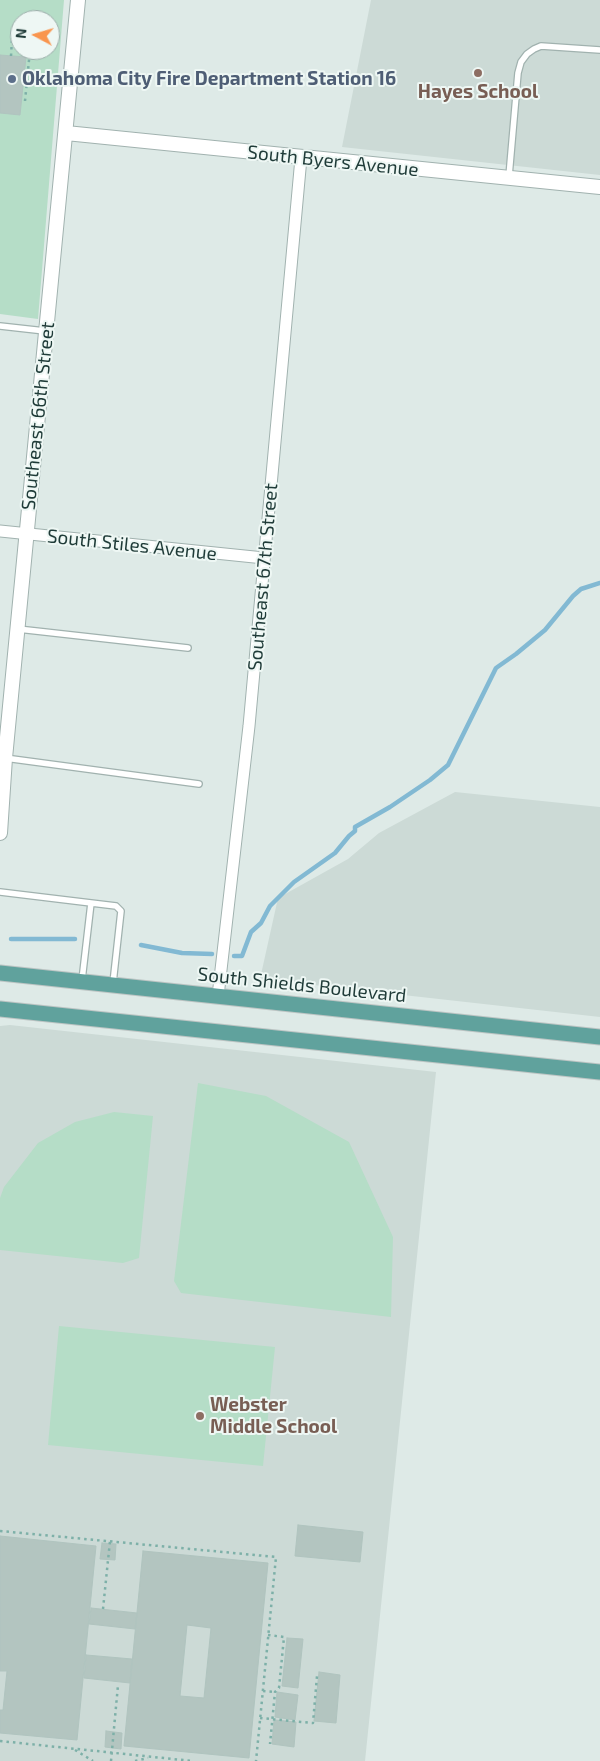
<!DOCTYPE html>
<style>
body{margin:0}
#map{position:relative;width:600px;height:1761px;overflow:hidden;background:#deeae7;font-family:"Exo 2",sans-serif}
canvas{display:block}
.north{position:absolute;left:10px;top:10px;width:50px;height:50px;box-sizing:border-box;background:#eef7f4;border:1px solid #9baca9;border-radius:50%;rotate:276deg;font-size:14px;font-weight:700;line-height:20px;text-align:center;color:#1f3b38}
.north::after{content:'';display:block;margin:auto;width:18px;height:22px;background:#f9954e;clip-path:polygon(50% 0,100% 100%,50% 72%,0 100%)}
</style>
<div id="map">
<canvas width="600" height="1761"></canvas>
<div class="north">N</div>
</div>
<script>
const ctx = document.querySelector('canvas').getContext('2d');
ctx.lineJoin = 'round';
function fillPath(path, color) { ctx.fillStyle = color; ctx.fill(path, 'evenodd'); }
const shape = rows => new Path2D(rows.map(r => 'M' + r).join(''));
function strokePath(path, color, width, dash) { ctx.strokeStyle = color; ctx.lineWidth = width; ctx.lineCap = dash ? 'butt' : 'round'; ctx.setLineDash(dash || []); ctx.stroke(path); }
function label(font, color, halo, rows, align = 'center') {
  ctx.font = font + ' "Exo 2",sans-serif'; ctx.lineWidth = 4; ctx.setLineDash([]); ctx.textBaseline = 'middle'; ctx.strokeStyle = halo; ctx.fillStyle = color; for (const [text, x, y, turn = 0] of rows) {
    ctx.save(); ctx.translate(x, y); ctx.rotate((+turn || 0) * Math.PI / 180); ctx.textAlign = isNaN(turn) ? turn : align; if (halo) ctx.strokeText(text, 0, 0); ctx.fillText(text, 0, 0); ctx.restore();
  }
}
fillPath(shape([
 [371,0,600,0,600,175,342,147],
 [455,792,600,807,600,1017,260,979,278,898,348,859,379,833],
 [10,1025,436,1072,365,1761,0,1761,0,1026]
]), '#ccdad6');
fillPath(shape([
 [0,0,64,0,38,319,0,314],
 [20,20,50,20,50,50,20,50],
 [198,1083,266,1096,349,1142,393,1237,391,1317,181,1293,174,1281],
 [114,1112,153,1116,139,1258,123,1263,0,1250,0,1198,4,1187,38,1143,75,1122],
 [59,1326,275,1347,263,1466,48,1445]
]), '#b5ddc7');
strokePath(shape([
 [11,939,75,939],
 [141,945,182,953,212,954],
 [234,956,242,956,251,932,261,923,270,906,294,882,335,853,349,836,355,831,355,827,390,807,430,780,448,765,496,668,516,654,545,630,573,596,581,589,600,583]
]), '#82b9d3', 4.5);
const building = shape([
 [0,55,26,57,20,115,0,113,0,55],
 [298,1525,363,1532,360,1562,295,1556,298,1525],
 [0,1536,96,1546,77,1740,0,1733,0,1710,3,1710,7,1671,0,1671,0,1536],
 [102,1543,116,1544,115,1560,100,1559,102,1543],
 [143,1551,268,1563,249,1758,124,1746,143,1551],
 [187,1625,211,1628,204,1698,180,1696,187,1625],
 [91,1608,137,1613,135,1629,89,1624,91,1608],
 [287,1638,303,1639,298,1688,282,1686,287,1638],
 [86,1655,132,1659,130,1683,84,1678,86,1655],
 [319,1672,340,1675,336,1723,314,1721,319,1672],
 [277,1692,298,1695,295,1720,275,1717,277,1692],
 [274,1720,296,1722,294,1747,272,1744,274,1720],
 [106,1731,122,1733,121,1749,105,1747,106,1731]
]);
fillPath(building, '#b3c5c0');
strokePath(building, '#b0c4bf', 1);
const service = shape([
 [509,176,518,73,521,62,527,54,534,49,541,46,600,50],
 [0,326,45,331],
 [18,629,188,648],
 [5,758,199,784],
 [0,892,116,906,121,911,113,983],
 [82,980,91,903]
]);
const minor = shape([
 [0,531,264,558],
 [218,996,249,726,301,158]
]);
const tertiary = shape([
 [66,133,600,187],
 [0,833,5,758,78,0]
]);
const primary = shape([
 [0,973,600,1037],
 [0,1009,600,1072]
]);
strokePath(service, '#a1b2af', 8);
strokePath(minor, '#a1b2af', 13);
strokePath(tertiary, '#a1b2af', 16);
strokePath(primary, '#bcc4c3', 17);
strokePath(shape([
 [11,56,12,39],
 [25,101,30,50],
 [0,1531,276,1557,256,1761],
 [103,1609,110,1541],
 [268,1635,284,1637,279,1688,275,1692,270,1744],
 [263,1691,275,1692],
 [260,1718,313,1723,317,1676],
 [0,1741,192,1761],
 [75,1750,93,1761],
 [111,1761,118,1685],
 [135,1761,148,1758]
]), '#7db0a8', 2.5, [2.5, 4]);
strokePath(service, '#fff', 5.5);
strokePath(minor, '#fff', 11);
strokePath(tertiary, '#fff', 14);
strokePath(primary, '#60a29d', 15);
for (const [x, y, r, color] of [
 [478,73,5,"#8d6e63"],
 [12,79,5,"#5c6f8a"],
 [200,1416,5,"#8d6e63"]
]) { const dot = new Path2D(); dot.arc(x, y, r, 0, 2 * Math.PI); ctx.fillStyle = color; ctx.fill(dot); strokePath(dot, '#eef7f4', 2); }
label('bold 19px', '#4e5e75', '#eef7f4', [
 ["Oklahoma City Fire Department Station 16",22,79]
], 'left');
label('bold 19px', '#785e54', '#eef7f4', [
 ["Hayes School",478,92],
 ["Webster",210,1405,"left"],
 ["Middle School",210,1427,"left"]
]);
label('19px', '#1f3b38', '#eef7f4', [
 ["South Byers Avenue",333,161,6],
 ["Southeast 66th Street",38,416,-84],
 ["South Stiles Avenue",132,545,6],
 ["Southeast 67th Street",263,577,-85],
 ["South Shields Boulevard",302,985,6]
]);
</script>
